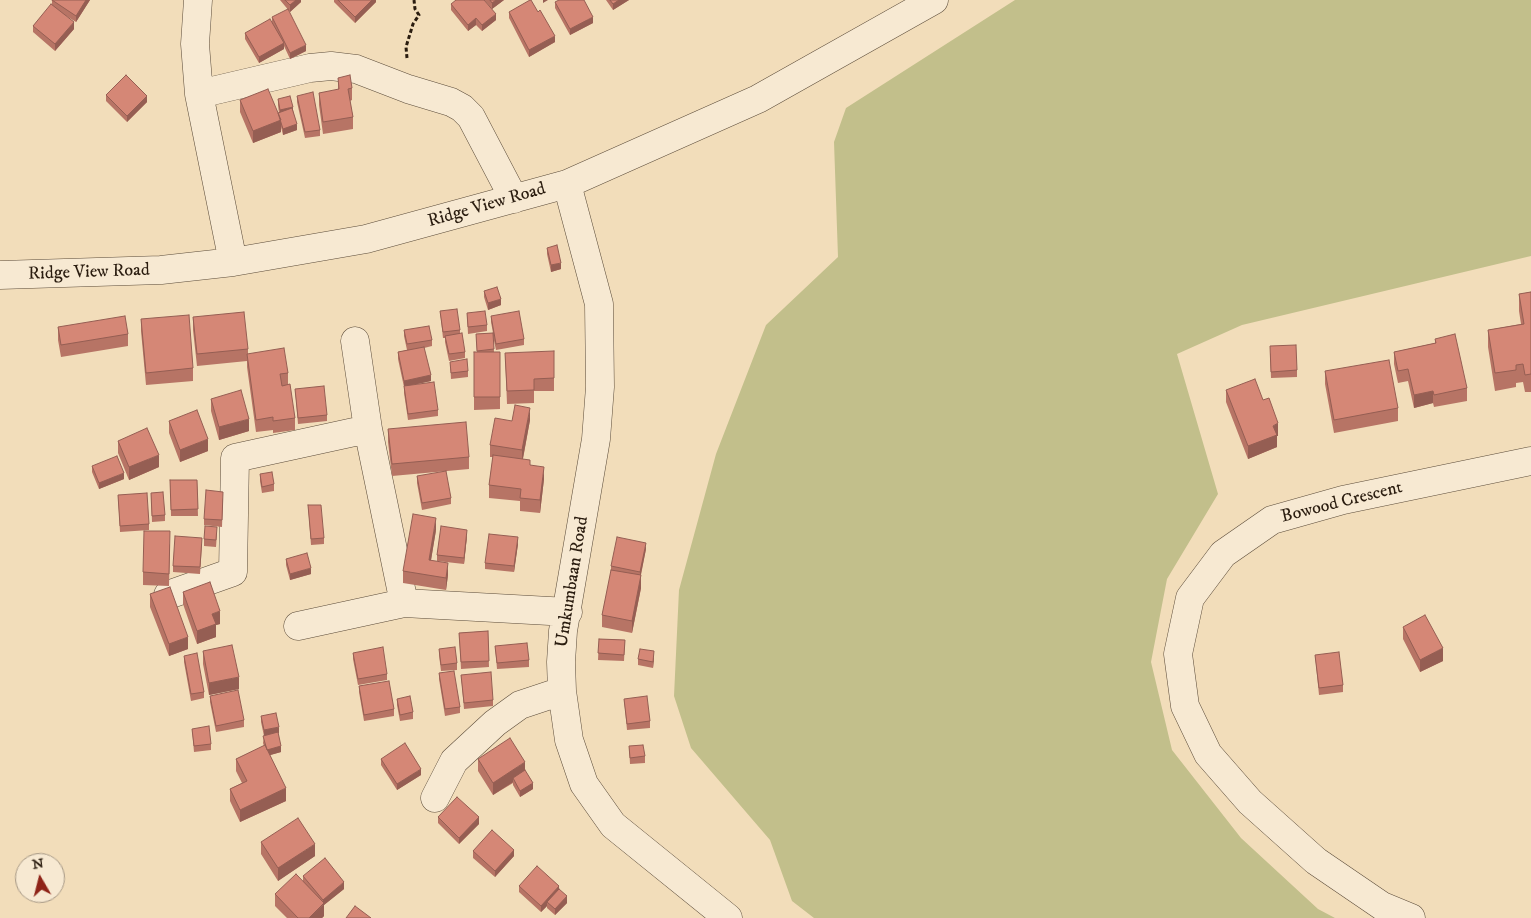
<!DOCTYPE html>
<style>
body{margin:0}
#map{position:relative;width:1531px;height:918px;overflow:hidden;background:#f2ddba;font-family:"IM FELL DW Pica",serif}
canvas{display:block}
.north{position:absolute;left:15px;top:853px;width:50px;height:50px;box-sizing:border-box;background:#f7e9d2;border:1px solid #a59784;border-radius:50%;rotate:352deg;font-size:14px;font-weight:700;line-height:20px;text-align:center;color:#2a1c0f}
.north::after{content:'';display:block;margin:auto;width:18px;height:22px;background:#8f2418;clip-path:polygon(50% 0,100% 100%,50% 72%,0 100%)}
</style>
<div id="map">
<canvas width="1531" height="918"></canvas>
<div class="north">N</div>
</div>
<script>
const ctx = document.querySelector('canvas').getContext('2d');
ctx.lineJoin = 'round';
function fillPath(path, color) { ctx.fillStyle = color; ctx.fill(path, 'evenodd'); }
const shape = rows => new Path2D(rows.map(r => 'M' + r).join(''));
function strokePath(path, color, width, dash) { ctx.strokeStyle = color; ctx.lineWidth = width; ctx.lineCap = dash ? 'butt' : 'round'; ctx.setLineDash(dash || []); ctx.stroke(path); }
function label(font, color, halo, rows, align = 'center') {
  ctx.font = font + ' "IM FELL DW Pica",serif'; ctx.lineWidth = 4; ctx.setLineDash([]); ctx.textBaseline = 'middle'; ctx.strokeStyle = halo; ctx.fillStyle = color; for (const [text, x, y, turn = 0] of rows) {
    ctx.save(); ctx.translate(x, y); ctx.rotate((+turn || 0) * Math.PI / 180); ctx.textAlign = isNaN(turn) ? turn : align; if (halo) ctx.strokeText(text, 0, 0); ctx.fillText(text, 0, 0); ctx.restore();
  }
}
fillPath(shape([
 [1015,0,1531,0,1531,256,1242,325,1177,354,1218,494,1167,579,1151,662,1172,750,1241,838,1318,909,1335,918,814,918,792,901,770,840,691,748,674,696,679,590,716,454,766,325,838,257,834,142,846,108]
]), '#c2bf8b');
const minor = shape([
 [198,0,195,44,199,94,233,262],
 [199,94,310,68,331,66,356,69,408,89,451,102,462,108,471,117,514,199],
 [567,184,599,304,600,387,596,439,563,631,561,662,562,691,569,740,584,784,613,825,728,918],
 [0,275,161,270,233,262,366,239,567,184,758,99,934,0],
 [355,341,368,429],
 [168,595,233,572,235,458,368,429,404,603,568,612],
 [298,626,404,603],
 [435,798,454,761,495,723,520,705,562,691],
 [1411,918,1382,906,1316,861,1250,802,1208,754,1185,706,1178,654,1190,598,1223,554,1272,520,1343,500,1531,461]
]);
strokePath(minor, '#5c4c3a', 29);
strokePath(shape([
 [407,58,406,47,413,24,419,15,415,9,414,0]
]), '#2a1c0f', 3, [4, 2.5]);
strokePath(minor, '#f7e9d2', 28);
fillPath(shape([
 [52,0,90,0,76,22,63,14,74,29,55,51,33,32,33,26,52,5],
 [280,0,301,0,301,2,290,12],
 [334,0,376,0,376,2,355,23,334,2],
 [484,0,504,0,492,9],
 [606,0,629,0,613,10],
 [555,2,593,23,570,35,555,8],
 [451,4,496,20,482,31,476,25,468,31,451,10],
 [509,12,555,42,529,57,509,18],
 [272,17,306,51,290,59,284,46,284,49,259,63,245,39,245,33,272,23],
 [338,78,352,88,352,100,350,101,353,117,353,129,323,134,319,105,319,93,338,90],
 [106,95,147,102,127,122,106,101],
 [297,96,320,130,320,136,305,138,297,102],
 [278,99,293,110,297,130,283,135,281,127,281,132,253,143,240,112,240,100,278,113,279,113,278,105],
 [547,248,561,269,551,272,547,254],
 [484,291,501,305,488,310,484,297],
 [1531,292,1531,392,1525,392,1523,382,1516,383,1516,387,1495,391,1488,347,1488,330,1521,324,1519,311,1519,294],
 [440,311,460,330,460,333,465,352,465,358,449,361,445,342,445,338,443,338],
 [467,313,487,325,487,331,468,334],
 [491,316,524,339,524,345,496,350,493,336,494,352,500,352,500,409,474,410,474,352,477,352,476,334,493,333,491,322],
 [193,317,248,349,248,354,288,373,288,385,295,418,295,430,273,433,273,430,256,432,247,367,247,361,197,366,193,330],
 [141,319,193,368,193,381,146,385,141,331],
 [58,327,128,334,128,346,61,357,58,340],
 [404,330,432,340,432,346,424,348,431,381,411,385,438,410,438,416,408,420,404,393,404,387,398,359,398,352,407,350,404,336],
 [1435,339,1467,388,1467,401,1434,407,1433,403,1414,408,1408,381,1398,383,1394,364,1394,352,1435,343],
 [505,353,554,378,554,391,534,391,534,403,507,404],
 [1270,353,1297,370,1297,377,1271,378],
 [450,362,468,371,468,377,451,379],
 [1325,371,1398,408,1398,421,1334,433,1325,384],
 [295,389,327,415,327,421,298,424],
 [1226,390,1263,400,1278,436,1277,436,1277,447,1248,459,1226,402],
 [211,399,249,431,219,440,211,411],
 [530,420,523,459,544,479,540,513,520,511,520,501,489,498,489,485,493,457,490,457,490,445,512,421],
 [169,421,208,451,180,462,169,433],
 [388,429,469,457,469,469,392,476,388,442],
 [118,441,159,467,129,480,118,453],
 [92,466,124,479,99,489,92,472],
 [260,474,274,484,274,491,262,493,260,481],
 [417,476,451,498,451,504,422,510,417,483],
 [170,480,197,480,198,516,171,516],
 [151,493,165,515,165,521,152,522],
 [118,495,149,524,149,530,120,532],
 [223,498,222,527,204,525,204,519],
 [308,505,324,538,324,544,311,545],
 [436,530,431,560,448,575,446,590,403,583,403,571],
 [217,533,216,547,204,546,204,539],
 [467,536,464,564,437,561,437,555],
 [170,544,169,586,143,585,143,572],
 [202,544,200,574,173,572,173,566],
 [518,544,514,572,485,569,485,563],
 [646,549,641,575,641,588,632,633,602,627,602,615,611,572,611,566],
 [286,559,311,574,290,580,286,565],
 [183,592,220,624,216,625,216,637,197,644,183,604],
 [150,594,188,649,169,656,150,607],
 [1403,627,1443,661,1420,672,1403,639],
 [488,631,489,667,461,669,459,633],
 [599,639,625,640,624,661,598,660],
 [495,646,529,660,529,667,497,669],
 [439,649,457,663,457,670,441,671,439,655],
 [203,651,239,689,209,695,203,664],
 [353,653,387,674,387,680,358,685,353,659],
 [1315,655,1343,685,1343,692,1319,695],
 [184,656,204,692,204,698,191,701,184,662],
 [654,658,653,668,638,665,638,659],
 [439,673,460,707,460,713,445,716,439,679],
 [461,675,493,700,493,706,464,709],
 [359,686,394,709,394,716,364,721,359,692],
 [210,696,244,720,244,727,216,732,210,702],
 [397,699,413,712,413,719,400,721,397,705],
 [624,699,650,721,650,728,627,730],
 [261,716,279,733,278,733,281,752,270,755,286,801,240,822,230,801,230,789,242,783,236,771,236,759,264,746,263,743,264,736,261,722],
 [192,729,211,744,211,750,194,752],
 [629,746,645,756,645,763,630,764],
 [381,759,421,775,397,790,381,765],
 [478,759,525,770,533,789,520,797,513,785,513,783,493,795,478,771],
 [438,817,479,824,459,844,438,823],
 [261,842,315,856,278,881,261,854],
 [473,851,514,856,495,877,473,858],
 [303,876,344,889,324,905,324,916,322,918,287,918,275,906,275,894,303,881],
 [519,886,559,890,567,903,555,915,547,908,547,906,541,912,519,892]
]), '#b77465');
fillPath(shape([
 [86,0,90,0,76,22,76,16],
 [296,0,301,0,301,2,290,12,290,5],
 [372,0,376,0,376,2,355,23,355,17],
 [496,0,504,0,492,9,492,3],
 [543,0,548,0,543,3],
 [619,0,629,0,613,10,613,4],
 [496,14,496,20,482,31,482,25],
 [593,17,593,23,570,35,570,29],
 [476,18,476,25,468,31,468,25],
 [74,22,74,29,55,51,55,44],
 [555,36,555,42,529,57,529,50],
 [284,43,284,49,259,63,259,57],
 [306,45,306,51,290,59,290,53],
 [147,96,147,102,127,122,127,116],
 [293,107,293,113,280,116,280,110],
 [281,120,281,132,253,143,253,131],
 [297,124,297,130,283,135,283,129],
 [561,263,561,269,551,272,551,265],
 [501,299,501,305,488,310,488,303],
 [431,375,431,381,404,387,404,381],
 [1433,391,1433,403,1414,408,1414,395],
 [530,408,530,420,522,463,522,450],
 [249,419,249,431,219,440,219,427],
 [1278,423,1278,436,1277,436,1277,447,1248,459,1248,446,1273,426],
 [208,439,208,451,180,462,180,450],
 [159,455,159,467,129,480,129,467],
 [544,467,544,479,540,513,540,500],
 [124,473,124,479,99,489,99,483],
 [436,518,436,530,429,572,429,560],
 [467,530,467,536,464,564,464,558],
 [518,537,518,544,514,572,514,566],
 [646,543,646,549,640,578,640,572],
 [448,563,448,575,446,590,446,578],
 [311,568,311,574,290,580,290,574],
 [641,575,641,588,632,633,632,621],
 [220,611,220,624,216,625,216,637,197,644,197,631,212,614],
 [188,637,188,649,169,656,169,644],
 [1443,648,1443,661,1420,672,1420,660],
 [654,651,654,658,653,668,653,662],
 [239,677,239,689,209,695,209,683],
 [279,727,279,733,264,736,264,730],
 [281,746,281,752,267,756,267,750],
 [525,762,525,775,513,778,513,782,493,795,493,783],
 [421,769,421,775,397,790,397,784],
 [533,783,533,789,520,797,520,791],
 [286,788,286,801,240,822,240,810],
 [479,817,479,824,459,844,459,838],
 [315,844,315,856,278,881,278,868],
 [514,850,514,856,495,877,495,871],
 [344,882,344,889,324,905,324,916,322,918,309,918,323,905,323,900],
 [559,886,559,893,547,902,547,906,541,912,541,906],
 [567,896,567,903,555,915,555,909]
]), '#955e53');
const building = shape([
 [52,0,86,0,76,16,52,0],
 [285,0,296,0,290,5,285,0],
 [338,0,372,0,355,17,338,0],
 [456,0,484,0,496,14,482,25,476,18,468,25,451,4,456,0],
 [490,0,496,0,492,3,490,0],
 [530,0,531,0,538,12,540,10,555,36,529,50,509,12,530,0],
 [559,0,584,0,593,17,570,29,555,2,559,0],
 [610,0,619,0,613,4,610,0],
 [51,4,74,22,55,44,33,26,51,4],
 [288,9,306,45,290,53,272,17,288,9],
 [270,19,284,43,259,57,245,33,270,19],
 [126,75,147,96,127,116,106,95,126,75],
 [350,75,352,88,348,89,353,117,323,122,319,93,339,89,338,78,350,75],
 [268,89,281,120,253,131,240,100,268,89],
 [313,92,320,130,305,132,297,96,313,92],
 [290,96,293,107,280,110,278,99,290,96],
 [292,108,297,124,283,129,278,113,292,108],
 [557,245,561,263,551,265,547,248,557,245],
 [497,287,501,299,488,303,484,291,497,287],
 [1531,292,1531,374,1525,375,1523,364,1516,365,1516,370,1495,373,1488,330,1524,324,1519,294,1531,292],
 [457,309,460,330,443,332,440,311,457,309],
 [485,311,487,325,468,327,467,313,485,311],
 [519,311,524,339,496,344,491,316,519,311],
 [244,312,248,349,197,354,193,317,244,312],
 [189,315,193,368,146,373,141,319,189,315],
 [125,316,128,334,61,345,58,327,125,316],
 [429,326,432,340,407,344,404,330,429,326],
 [462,333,465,352,449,354,445,336,462,333],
 [493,333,494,349,477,351,476,334,493,333],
 [1455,334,1467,388,1434,395,1433,391,1414,395,1408,369,1398,371,1394,352,1436,343,1435,339,1455,334],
 [1296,345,1297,370,1271,372,1270,346,1296,345],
 [424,347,431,375,404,381,398,352,424,347],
 [284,348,288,373,280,374,282,386,290,384,295,418,273,421,273,417,256,420,247,354,284,348],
 [554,351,554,378,534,379,534,390,507,391,505,353,554,351],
 [474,352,500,352,500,397,474,397,474,352],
 [467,359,468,371,451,373,450,362,467,359],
 [1389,360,1398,408,1334,420,1325,371,1389,360],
 [1255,379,1263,400,1269,398,1278,423,1273,426,1277,435,1248,446,1226,390,1255,379],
 [434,382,438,410,408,414,404,386,434,382],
 [324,386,327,415,298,418,295,389,324,386],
 [241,390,249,419,219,427,211,399,241,390],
 [515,405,530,408,522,450,490,445,495,418,512,421,515,405],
 [197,410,208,439,180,450,169,421,197,410],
 [466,422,469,457,392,464,388,429,466,422],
 [147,428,159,455,129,467,118,441,147,428],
 [493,455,530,460,530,465,544,467,540,500,520,498,521,489,489,485,493,455],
 [117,456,124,473,99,483,92,466,117,456],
 [446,471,451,498,422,503,417,476,446,471],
 [272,472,274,484,262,487,260,474,272,472],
 [170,480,197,480,198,509,171,510,170,480],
 [206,490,223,492,222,520,204,519,206,490],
 [163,492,165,515,152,516,151,493,163,492],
 [147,493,149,524,120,526,118,495,147,493],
 [308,505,321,505,324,538,311,539,308,505],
 [413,514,436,518,429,560,448,563,446,578,403,571,413,514],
 [205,526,217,527,216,540,204,539,205,526],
 [441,526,467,530,464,558,437,555,441,526],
 [144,531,170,531,169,574,143,572,144,531],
 [489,534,518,537,514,566,485,563,489,534],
 [175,536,202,538,200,567,173,566,175,536],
 [617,537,646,543,640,572,611,566,617,537],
 [307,553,311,568,290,574,286,559,307,553],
 [611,570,641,575,632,621,602,615,611,570],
 [210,582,220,611,212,614,216,624,197,631,183,592,210,582],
 [170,587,188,637,169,644,150,594,170,587],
 [1425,615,1443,648,1420,660,1403,627,1425,615],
 [488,631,489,661,461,662,459,633,488,631],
 [599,639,625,640,624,655,598,653,599,639],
 [527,643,529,660,497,663,495,646,527,643],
 [232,645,239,677,209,683,203,651,232,645],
 [383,647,387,674,358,679,353,653,383,647],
 [455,647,457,663,441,665,439,649,455,647],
 [640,649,654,651,653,662,638,659,640,649],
 [1339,652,1343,685,1319,688,1315,655,1339,652],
 [197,653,204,692,191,694,184,656,197,653],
 [454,671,460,707,445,709,439,673,454,671],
 [491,672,493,700,464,703,461,675,491,672],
 [389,681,394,709,364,715,359,686,389,681],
 [238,690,244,720,216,726,210,696,238,690],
 [410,696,413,712,400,715,397,699,410,696],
 [647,696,650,721,627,724,624,699,647,696],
 [276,713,279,727,264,730,261,716,276,713],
 [209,726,211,744,194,746,192,729,209,726],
 [278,732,281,746,267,750,263,736,278,732],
 [510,738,525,762,493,783,478,759,510,738],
 [405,743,421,769,397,784,381,759,405,743],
 [265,745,286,788,240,810,230,789,247,781,236,759,265,745],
 [643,745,645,756,630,758,629,746,643,745],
 [525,770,533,783,520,791,513,778,525,770],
 [457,797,479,817,459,838,438,817,457,797],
 [298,818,315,844,278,868,261,842,298,818],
 [492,830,514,850,495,871,473,851,492,830],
 [325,858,344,882,323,900,303,876,325,858],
 [537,866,559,886,541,906,519,886,537,866],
 [296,874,324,903,309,918,298,918,275,894,296,874],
 [559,889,567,896,555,909,547,902,559,889],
 [355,906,371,918,346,918,355,906]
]);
fillPath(building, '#d58776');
strokePath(building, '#955e53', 1);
label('18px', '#2a1c0f', '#f7e9d2', [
 ["Ridge View Road",487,206,-16],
 ["Ridge View Road",89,273,-2],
 ["Bowood Crescent",1342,503,-14],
 ["Umkumbaan Road",573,582,-81]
]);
</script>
